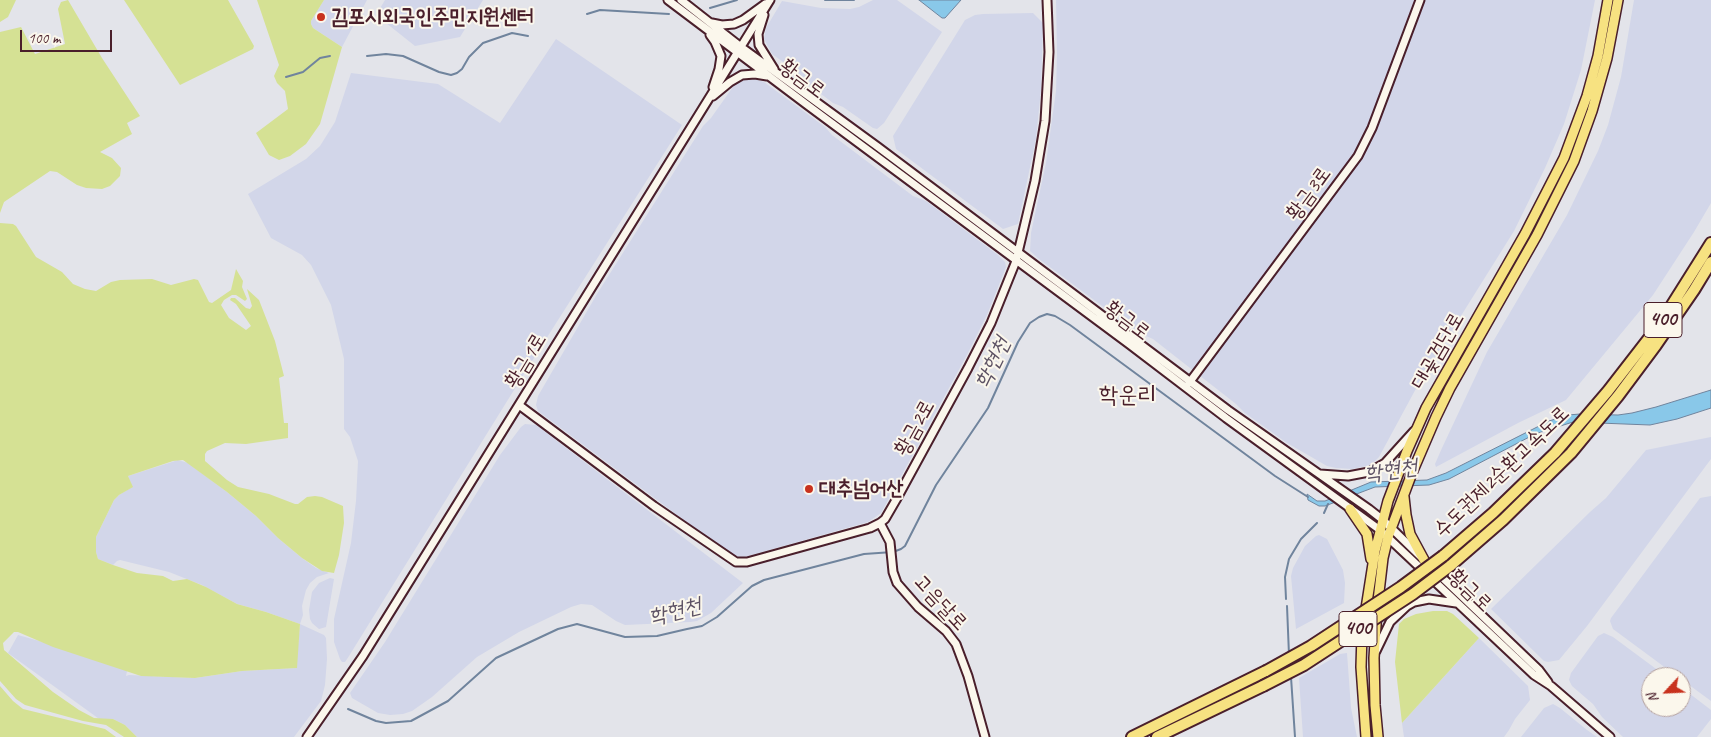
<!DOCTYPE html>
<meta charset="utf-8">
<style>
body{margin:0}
#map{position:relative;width:1711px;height:737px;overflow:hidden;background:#e3e4ea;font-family:Caveat,sans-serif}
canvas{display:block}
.north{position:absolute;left:1641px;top:667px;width:50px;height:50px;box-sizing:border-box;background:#fbf7ec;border:1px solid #b4a19f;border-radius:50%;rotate:245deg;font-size:14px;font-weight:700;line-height:20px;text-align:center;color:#4a1f2b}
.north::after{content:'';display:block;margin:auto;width:18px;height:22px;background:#c8321e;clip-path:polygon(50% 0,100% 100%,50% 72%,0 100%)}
.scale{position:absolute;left:20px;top:30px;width:92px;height:22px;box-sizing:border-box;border:2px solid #4a1f2b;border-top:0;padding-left:6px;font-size:15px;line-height:18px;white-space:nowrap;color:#4a1f2b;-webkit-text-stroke:4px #fbf7ec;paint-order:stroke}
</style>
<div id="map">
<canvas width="1711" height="737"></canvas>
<div class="north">N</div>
<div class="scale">100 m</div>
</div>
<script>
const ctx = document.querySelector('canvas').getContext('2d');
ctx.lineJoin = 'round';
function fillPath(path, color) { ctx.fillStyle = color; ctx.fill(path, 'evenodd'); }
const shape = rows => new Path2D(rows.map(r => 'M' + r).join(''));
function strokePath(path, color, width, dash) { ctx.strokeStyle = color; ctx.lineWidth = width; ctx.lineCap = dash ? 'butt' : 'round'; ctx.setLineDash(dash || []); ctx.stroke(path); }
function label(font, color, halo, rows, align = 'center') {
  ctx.font = font + ' Caveat,"Poor Story",sans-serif'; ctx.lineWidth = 4; ctx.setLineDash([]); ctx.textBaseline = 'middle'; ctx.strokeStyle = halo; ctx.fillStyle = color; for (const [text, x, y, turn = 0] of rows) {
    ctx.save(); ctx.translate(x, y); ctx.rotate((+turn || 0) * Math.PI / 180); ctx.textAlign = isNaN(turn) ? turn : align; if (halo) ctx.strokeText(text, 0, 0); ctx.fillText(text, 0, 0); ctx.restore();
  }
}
fillPath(shape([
 [324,0,367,0,342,47,313,28,311,24,311,21],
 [385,0,483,0,460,37,415,46,376,15],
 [873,0,897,0,942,32,884,123,877,129,873,128,843,107,833,103,800,78,793,69,772,54,764,39,766,28,782,1,821,8,850,9,859,7],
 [1056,0,1595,0,1581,70,1564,124,1545,168,1514,231,1419,383,1379,457,1371,465,1352,469,1336,468,1327,466,1287,443,1245,413,1236,404,1153,339,1137,332,1039,259,1030,251,1031,233,1046,163,1056,91,1057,54],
 [1634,0,1711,0,1711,203,1694,232,1653,295,1566,400,1518,423,1436,467,1435,464,1442,448,1487,352,1567,215,1598,151,1608,125,1621,77],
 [1033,13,1043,23,1041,89,1036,139,1018,224,1003,229,896,149,893,136,965,20,975,15,983,14],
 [556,39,682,125,532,361,375,614,349,656,345,662,342,662,340,659,334,642,334,619,351,543,356,501,358,461,350,437,344,429,344,359,331,305,311,265,302,255,271,238,248,194,306,159,320,146,335,122,351,73,438,84,500,123],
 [752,78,764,82,825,127,832,135,913,196,926,201,998,255,1005,262,1006,267,987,315,968,353,881,513,868,522,741,558,732,556,538,411,536,405,538,396,597,294,703,126,711,118,735,84,740,81],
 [525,424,536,425,743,583,711,613,697,621,690,622,625,625,616,621,592,605,581,604,571,607,519,632,477,657,432,697,412,711,403,714,390,715,378,713,352,698,350,693,385,642,500,455,521,427],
 [1711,437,1711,459,1587,626,1559,660,1548,662,1544,661,1491,609,1590,512,1606,498,1646,450],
 [178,460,188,463,227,492,256,516,278,538,302,558,316,568,329,573,317,577,310,583,306,590,302,606,303,615,300,624,324,635,326,638,327,659,325,685,321,701,294,737,137,737,125,725,113,719,102,721,8,653,18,635,128,666,126,676,129,675,195,678,242,671,296,668,300,624,266,612,237,604,202,585,169,572,120,560,117,561,113,565,98,559,96,552,96,537,114,500,119,495,132,487,128,476],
 [1711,496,1711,701,1681,679,1681,677,1678,677,1613,629,1610,621,1611,618,1700,498],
 [1319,535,1327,539,1343,570,1345,583,1344,603,1296,629,1291,576,1293,568,1305,546,1316,536],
 [330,578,334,579,326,627,319,629,312,623,310,619,309,610,312,592,319,583],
 [1604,633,1613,637,1667,677,1651,677,1651,707,1681,707,1681,687,1711,710,1711,719,1697,737,1623,737,1602,717,1593,704,1572,686,1569,680,1571,673,1598,636],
 [1479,638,1528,686,1530,700,1515,719,1509,730,1504,737,1404,737,1402,723],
 [1347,653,1351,708,1357,737,1303,737,1299,678,1340,654],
 [1553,704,1560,708,1587,730,1597,737,1521,737,1544,708]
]), '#d2d6e9');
fillPath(shape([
 [0,0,16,0,8,17,0,22],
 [68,0,102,58,140,116,127,123,132,134,100,152,112,158,121,168,120,176,110,186,102,189,86,188,77,185,57,172,50,171,4,202,0,213,0,32,21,27,35,54,65,44,58,9,61,2],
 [124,0,228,0,254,46,253,49,180,85],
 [257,0,324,0,311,21,311,24,313,28,342,47,320,124,306,144,290,156,279,160,269,155,256,133,288,109,285,91,277,83,274,76,279,65],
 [0,223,13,224,16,226,36,257,62,272,73,284,85,289,96,291,111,282,120,280,152,279,171,285,194,279,198,280,209,302,212,303,231,290,236,269,243,281,242,287,247,299,245,301,236,295,232,295,224,300,221,305,229,318,246,330,251,326,236,304,230,300,231,298,235,298,246,308,250,309,252,306,247,289,259,300,275,341,284,376,279,378,284,423,288,423,288,438,246,444,225,443,207,451,205,454,205,461,227,480,238,487,269,494,295,504,298,504,307,497,315,496,322,497,343,506,344,523,339,555,334,573,322,571,302,558,278,538,256,516,227,492,183,460,173,461,128,476,133,487,119,495,114,500,96,537,96,552,98,559,113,565,137,573,163,576,173,581,187,579,206,587,237,604,266,612,300,624,297,668,242,671,195,678,141,676,53,647,18,632,14,632,3,643,4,650,53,692,79,710,94,718,113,719,125,725,137,737,124,737,106,725,83,721,25,705,16,699,0,681],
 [1433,611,1447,611,1453,614,1479,638,1402,723,1395,662,1399,624,1404,619,1416,614],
 [0,686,13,701,23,709,105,729,116,737,0,737]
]), '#d5e194');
const water = shape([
 [919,0,961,0,945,18,942,18,919,0],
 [1711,390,1711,408,1677,419,1650,425,1573,422,1535,434,1449,479,1429,485,1375,487,1325,506,1319,506,1308,500,1307,494,1317,501,1325,501,1371,482,1427,480,1446,473,1549,421,1568,415,1580,414,1618,415,1632,413,1656,407,1711,390]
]);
fillPath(water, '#89c8e9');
strokePath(water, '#70849d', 1);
strokePath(shape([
 [825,0,854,0],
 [710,8,737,0],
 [587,14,600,10,669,14],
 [367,56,386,54,403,56,439,72,451,75,457,73,462,69,469,57,483,43,512,33,528,36],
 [286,77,303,72,320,58,330,56],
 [1324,513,1328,504],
 [1286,599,1285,577,1289,559,1301,539,1317,523],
 [1287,606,1289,655],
 [1291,677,1295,737],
 [348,709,376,721,386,723,411,721,448,701,496,658,558,629,577,624,625,637,657,636,687,629,702,626,717,617,752,586,764,580,864,554,893,552,901,549,905,546,936,485,988,408,1018,342,1030,323,1039,317,1047,314,1055,316,1070,325,1275,476,1308,497]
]), '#70849d', 2);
const minor = shape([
 [668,0,806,104,1129,344,1226,418,1380,530,1534,675,1551,686,1610,737],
 [681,0,741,47,878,147,1228,410,1369,509,1383,520,1420,556],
 [764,15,758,34,759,45,774,69],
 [712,23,722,25,734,24,743,20,765,4],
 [710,35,715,42,721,56,719,69,713,87],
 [713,96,730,82,742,75,755,74,767,76],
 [1189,383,1358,156,1372,128,1420,0],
 [519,405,654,506,736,562,747,562,870,528,880,523,885,519,896,500,968,368,991,323,1016,261,1035,181,1045,121,1049,52,1047,0],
 [1320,474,1348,476,1369,472,1385,463,1414,431],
 [880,523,890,542,893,572,897,583,918,607,946,631,956,644,968,676,985,737],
 [1427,563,1539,670,1548,682],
 [1376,651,1390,622,1407,606,1414,602,1429,599,1456,603],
 [307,737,363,656,770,0]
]);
const major = shape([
 [1404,497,1406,515,1410,534,1424,560],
 [1350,509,1367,534,1371,559],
 [1366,737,1361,667,1362,634,1375,551,1388,501,1407,451,1426,408,1525,234,1564,158,1587,96,1598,56,1608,0],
 [1378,737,1375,705,1374,658,1377,609,1383,558,1388,537,1412,473,1436,417,1450,388,1537,235,1574,161,1592,111,1607,58,1618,0]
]);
const highway = shape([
 [1443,556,1493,513,1555,453,1608,391,1660,324,1711,243],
 [1450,566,1503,520,1571,453,1618,396,1656,345,1694,290,1711,262],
 [1132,737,1266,671],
 [1157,737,1263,686]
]);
strokePath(minor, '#4a1f2b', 11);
strokePath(major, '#4a1f2b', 12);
strokePath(highway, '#4a1f2b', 14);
strokePath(minor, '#fbf7ec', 7);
strokePath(major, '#f7e281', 9);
strokePath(highway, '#f7e281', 10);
const highwayBridge = shape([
 [1266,671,1311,646,1401,587,1443,556],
 [1263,686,1304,665,1413,594,1450,566]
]);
strokePath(highwayBridge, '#4a1f2b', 14, []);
strokePath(highwayBridge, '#f7e281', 10);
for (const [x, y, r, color] of [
 [321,17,5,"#c8321e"],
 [809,489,5,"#c8321e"]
]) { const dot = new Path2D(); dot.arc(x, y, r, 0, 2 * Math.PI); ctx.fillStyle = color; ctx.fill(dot); strokePath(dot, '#fbf7ec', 2); }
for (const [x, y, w] of [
 [1663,320,38],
 [1358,629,38]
]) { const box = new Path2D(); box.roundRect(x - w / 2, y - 17.5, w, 35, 4); ctx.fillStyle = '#fbf7ec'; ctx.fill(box); strokePath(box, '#4a1f2b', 1); }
label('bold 20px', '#4a1f2b', null, [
 ["400",1663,320],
 ["400",1358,629]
]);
label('bold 21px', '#4a1f2b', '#fbf7ec', [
 ["김포시외국인주민지원센터",331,17],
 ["대추넘어산",819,489]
], 'left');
label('21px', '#4a1f2b', '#fbf7ec', [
 ["황금로",802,79,37],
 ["황금3로",1309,194,-54],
 ["황금로",1127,321,37],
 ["대곶검단로",1438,351,-60],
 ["황금1로",526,361,-59],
 ["황금2로",915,428,-61],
 ["수도권제2순환고속도로",1502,472,-44],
 ["황금로",1470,591,44],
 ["고음달로",940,603,47]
]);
label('italic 22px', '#5d5264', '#fbf7ec', [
 ["학현천",993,363,-64],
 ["학현천",1391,471,-8],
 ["학현천",675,612,-14]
]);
label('24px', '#4a1f2b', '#fbf7ec', [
 ["학운리",1128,396]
]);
</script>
